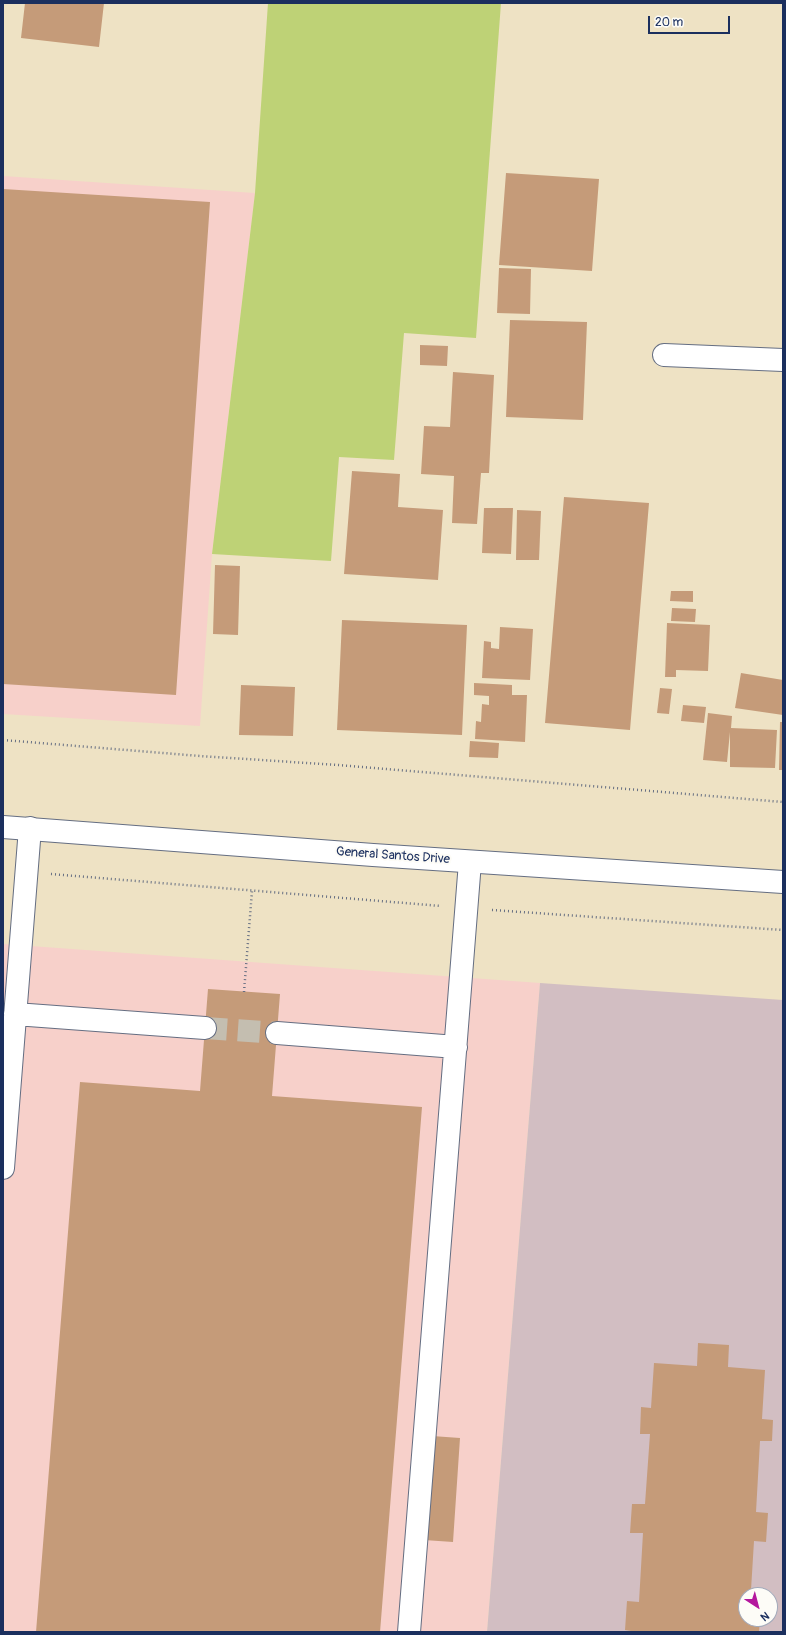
<!DOCTYPE html>
<style>
body{margin:0}
#map{position:relative;width:786px;height:1635px;overflow:hidden;background:#eee2c4;font-family:Pangolin,sans-serif}
canvas{display:block}
.frame{position:absolute;inset:0;border:4px solid #1b2f5e;pointer-events:none}
.north{position:absolute;left:738px;top:1587px;width:40px;height:40px;box-sizing:border-box;background:#fdfcf7;border:1px solid #a3aaba;border-radius:50%;rotate:144deg;font-size:11px;font-weight:700;line-height:16px;text-align:center;color:#1b2f5e}
.north::after{content:'';display:block;margin:auto;width:14px;height:18px;background:#b5179e;clip-path:polygon(50% 0,100% 100%,50% 72%,0 100%)}
.scale{position:absolute;left:648px;top:16px;width:82px;height:18px;box-sizing:border-box;border:2px solid #1b2f5e;border-top:0;padding-left:5px;font-size:12px;line-height:14px;white-space:nowrap;color:#1b2f5e;-webkit-text-stroke:3px #fdfcf7;paint-order:stroke}
</style>
<div id="map">
<canvas width="786" height="1635"></canvas>
<div class="frame"></div>
<div class="north">N</div>
<div class="scale">20 m</div>
</div>
<script>
const ctx = document.querySelector('canvas').getContext('2d');
ctx.lineJoin = 'round';
function fillPath(path, color) { ctx.fillStyle = color; ctx.fill(path, 'evenodd'); }
const shape = rows => new Path2D(rows.map(r => 'M' + r).join(''));
function strokePath(path, color, width, dash) { ctx.strokeStyle = color; ctx.lineWidth = width; ctx.lineCap = dash ? 'butt' : 'round'; ctx.setLineDash(dash || []); ctx.stroke(path); }
function label(font, color, halo, rows, align = 'center') {
  ctx.font = font + ' Pangolin,sans-serif'; ctx.lineWidth = 4; ctx.setLineDash([]); ctx.textBaseline = 'middle'; ctx.strokeStyle = halo; ctx.fillStyle = color; for (const [text, x, y, turn = 0] of rows) {
    ctx.save(); ctx.translate(x, y); ctx.rotate((+turn || 0) * Math.PI / 180); ctx.textAlign = isNaN(turn) ? turn : align; if (halo) ctx.strokeText(text, 0, 0); ctx.fillText(text, 0, 0); ctx.restore();
  }
}
fillPath(shape([
 [3,176,255,193,212,554,200,726,3,714],
 [3,944,540,983,487,1632,3,1632]
]), '#f7d0ca');
fillPath(shape([
 [540,983,783,1000,783,1632,487,1632],
 [746,1595,770,1595,770,1619,746,1619]
]), '#d2bec2');
fillPath(shape([
 [268,3,501,3,476,338,404,333,394,460,339,457,331,561,212,554,255,193]
]), '#bed276');
fillPath(shape([
 [25,3,104,3,99,47,21,38],
 [506,173,599,179,592,271,499,265],
 [3,189,210,202,176,695,3,684],
 [499,268,531,269,530,314,497,313],
 [510,320,587,322,583,420,506,417],
 [420,345,448,346,447,366,420,365],
 [453,372,494,375,489,473,481,473,477,524,452,523,454,476,421,474,424,426,450,427],
 [352,471,400,474,398,507,443,510,438,580,344,574],
 [564,497,649,503,630,730,545,723],
 [484,508,513,508,511,554,482,553],
 [517,510,541,511,539,560,516,560],
 [215,565,240,566,238,635,213,634],
 [671,591,693,591,693,602,670,601],
 [672,608,696,609,695,622,671,621],
 [342,620,467,625,462,735,337,730],
 [667,623,710,625,708,671,676,670,676,677,665,677],
 [500,627,533,629,530,680,482,678,484,641,491,642,491,648,499,649],
 [741,673,783,680,783,715,735,708],
 [474,683,512,685,512,695,527,695,525,742,475,739,476,721,481,722,482,704,489,705,489,696,474,695],
 [241,685,295,687,293,736,239,735],
 [660,688,672,689,669,714,657,713],
 [683,705,706,707,704,723,681,721],
 [708,713,732,716,731,728,777,730,775,768,730,767,730,732,727,762,703,760],
 [780,722,783,722,783,770,779,770],
 [470,741,499,743,498,758,469,757],
 [208,989,280,994,272,1096,422,1107,380,1632,36,1632,80,1082,200,1091],
 [698,1343,729,1345,728,1367,765,1370,762,1419,773,1420,772,1441,760,1441,756,1512,768,1513,766,1542,754,1541,751,1590,769,1591,769,1595,746,1595,746,1619,760,1619,759,1632,637,1632,625,1630,627,1601,639,1602,643,1533,630,1533,632,1504,645,1504,650,1434,640,1434,641,1407,651,1408,654,1363,697,1366],
 [432,1436,460,1438,453,1542,424,1540]
]), '#c59b79');
strokePath(shape([
 [205,1028,277,1033]
]), '#c4beb0', 22, [22, 11]);
const minor = shape([
 [664,355,783,360],
 [15,1014,205,1028],
 [277,1033,456,1047],
 [3,1168,30,828],
 [409,1632,470,862]
]);
const highway = shape([
 [3,827,373,855,783,882]
]);
strokePath(minor, '#656e82', 24);
strokePath(highway, '#656e82', 24);
strokePath(shape([
 [3,740,200,756,338,765,783,802],
 [51,874,441,906],
 [492,910,783,930],
 [244,992,252,891]
]), '#656e82', 2.5, [1, 3]);
strokePath(minor, '#fff', 22);
strokePath(highway, '#fff', 22);
label('13px', '#1b2f5e', '#fdfcf7', [
 ["General Santos Drive",393,856,4]
]);
</script>
